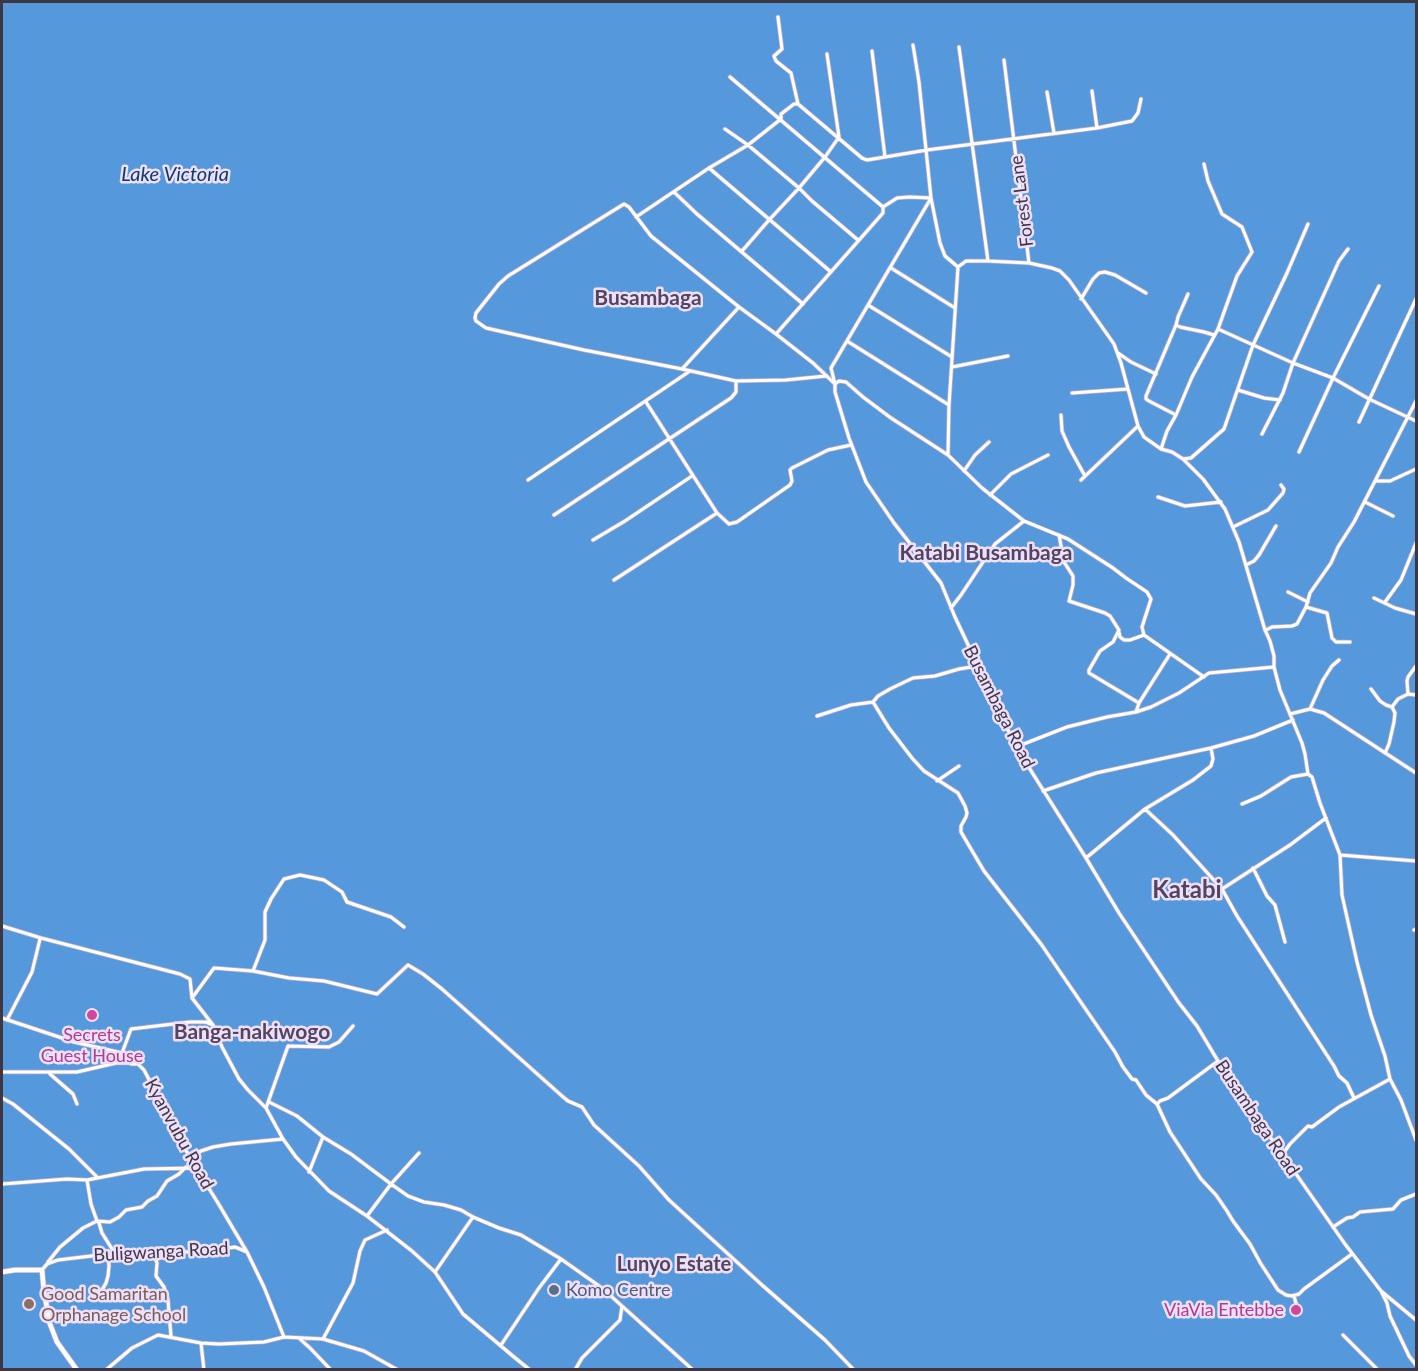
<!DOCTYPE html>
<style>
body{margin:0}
#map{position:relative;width:1418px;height:1371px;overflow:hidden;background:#eedffc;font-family:Lato,sans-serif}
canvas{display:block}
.frame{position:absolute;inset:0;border:3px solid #3e3743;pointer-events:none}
</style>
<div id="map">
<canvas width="1418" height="1371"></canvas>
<div class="frame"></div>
</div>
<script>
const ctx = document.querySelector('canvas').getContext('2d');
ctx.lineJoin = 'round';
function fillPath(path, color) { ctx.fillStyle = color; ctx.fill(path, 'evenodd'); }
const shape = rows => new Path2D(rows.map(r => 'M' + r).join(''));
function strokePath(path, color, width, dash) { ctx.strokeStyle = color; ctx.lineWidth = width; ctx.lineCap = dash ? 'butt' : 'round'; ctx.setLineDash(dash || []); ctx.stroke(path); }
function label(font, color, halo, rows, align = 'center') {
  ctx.font = font + ' Lato,sans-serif'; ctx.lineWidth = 5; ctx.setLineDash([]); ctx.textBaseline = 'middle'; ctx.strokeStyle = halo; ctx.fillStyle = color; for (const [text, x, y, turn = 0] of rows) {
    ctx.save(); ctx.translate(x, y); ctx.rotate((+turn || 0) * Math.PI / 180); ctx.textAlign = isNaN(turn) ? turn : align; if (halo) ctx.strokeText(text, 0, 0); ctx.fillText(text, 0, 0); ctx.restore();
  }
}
fillPath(shape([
 [2,2,1416,2,1416,1369,2,1369]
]), '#5598db');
const street = shape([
 [778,17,782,49,774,56,776,61,791,73,798,104],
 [913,45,919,82,931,198,940,243,945,256,958,267],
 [959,47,988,261],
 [872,51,885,157],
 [1004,60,1029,263],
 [730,77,883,207,883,213,776,334,813,363,834,383],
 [1092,91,1097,128],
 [1047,92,1054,133],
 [725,129,748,145,781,119,781,114,794,104,798,104,862,158,867,160,927,150,1097,128,1132,121,1138,113,1141,99],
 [1204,164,1208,181,1222,214,1242,227,1252,252,1237,276,1218,329],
 [709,168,831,272],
 [675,193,697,214,803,304],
 [883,207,897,198,910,197,931,198,831,368,835,384,835,392,849,438,866,482,894,523,941,583,955,617,1016,747,1086,858,1119,913,1179,1003,1197,1026,1218,1061,1234,1081,1236,1088,1345,1244,1381,1291,1416,1320],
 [636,217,709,168,748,145,799,188,812,201,858,240],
 [742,251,769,220,799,188,825,157,839,137,827,54],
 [891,268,955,308],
 [1081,299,1093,279,1099,273,1105,272,1115,275,1146,293],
 [868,305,952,357],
 [1176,325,1178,317,1188,294],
 [776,334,739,307,651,236,629,207,624,204,508,276,499,284,476,313,475,318,476,321,486,328,584,350,682,369,736,381,786,380,826,376],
 [847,341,949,405],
 [1118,353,1131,362,1156,374],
 [952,367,1008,356],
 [682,369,739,307],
 [835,384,839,381,846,382,863,397,891,418,948,455,949,405,958,267,966,261,988,261,1029,263,1052,268,1060,271,1069,280,1114,344,1121,363,1138,426,1144,437,1161,449],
 [1238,390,1264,398,1280,400],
 [1072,393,1128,389],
 [646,402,717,513,729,524,737,522,790,485,792,481,790,470,792,468,828,450,851,445],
 [1061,415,1062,431,1069,447,1085,476],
 [1176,415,1149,401,1146,399,1146,396,1176,325,1180,327,1204,332,1214,335],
 [1416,421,1369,399,1333,378,1293,363,1218,329,1192,377,1176,415,1167,431,1161,449,1172,452,1183,459,1203,479,1225,509,1239,542,1265,630,1270,641,1274,656,1274,667,1280,690,1302,743,1305,754,1308,774,1312,777,1320,803,1340,855,1342,895,1357,962,1371,1015,1385,1056,1390,1079,1401,1100,1416,1140],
 [1359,422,1416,299],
 [1262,434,1283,393,1293,363,1339,261,1348,249],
 [1299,452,1333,378,1379,286],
 [948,455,982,488,1024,521,1068,539,1113,568,1126,578,1147,592,1151,599,1142,627,1144,635,1204,677],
 [1183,459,1191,458,1224,429,1253,345,1287,273,1308,224],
 [964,471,975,455,989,442],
 [528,480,690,371],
 [1081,480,1138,426],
 [1376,481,1390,481,1416,469],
 [990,495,1011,474,1048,455],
 [1158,497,1185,506,1221,502],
 [1365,502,1393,516],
 [554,515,731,398,736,392,736,381],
 [1233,527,1268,510,1283,493,1284,489,1281,485],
 [1059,535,1064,562,1073,576,1073,585,1069,601,1105,613,1110,616,1119,630,1113,642,1100,651,1089,670,1089,673,1139,703],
 [593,540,625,521,692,476],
 [1246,565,1254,561,1259,555,1276,526],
 [614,580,717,513],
 [1288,592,1308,602],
 [1374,598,1395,608,1416,614],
 [1385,602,1401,580,1416,543],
 [1306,607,1327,613,1332,638,1336,642,1350,642],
 [951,608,961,595,995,544,1024,521],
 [1266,630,1272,627,1292,626,1297,624,1306,607,1310,593,1331,563,1338,547,1354,522,1416,401],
 [1119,632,1120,637,1124,640,1130,640,1144,635],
 [978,666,959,669,935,676,913,678,890,689,878,696,873,702,889,728,912,758,924,771,958,793,965,806,967,813,966,817,961,826,961,832,984,871,1041,944,1115,1052,1123,1067,1132,1079,1136,1080,1146,1095,1157,1104,1160,1101,1168,1098,1218,1061],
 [1371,689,1380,701,1386,705,1392,707],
 [1408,694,1407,681,1408,677,1416,666],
 [1310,709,1323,680,1332,666,1339,660],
 [1136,712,1139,703,1170,654],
 [1290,714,1310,709,1324,713,1416,773],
 [817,716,851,705,873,702],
 [1016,747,1067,727,1107,717,1136,712,1151,707,1179,693,1209,673,1274,667],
 [1385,753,1389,744,1394,722,1395,713,1392,707,1398,699,1408,694,1416,695],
 [937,781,959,766],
 [1043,791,1096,773,1211,748],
 [1242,804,1261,796,1291,777,1308,774],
 [1145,809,1173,835,1222,889,1237,916,1334,1066,1339,1076,1347,1083,1354,1098],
 [1340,855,1416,861],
 [1086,858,1145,809,1193,780,1211,766,1213,759,1211,748,1254,736,1293,720],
 [1253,868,1267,896,1275,905,1285,942],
 [1222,889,1290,845,1326,818],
 [2,926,41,938,180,974,190,979,192,998,213,1025,222,1047,239,1079,248,1090,266,1108,283,1139,296,1157,329,1191,367,1216,412,1251,435,1272,463,1314,514,1357,530,1370],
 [1414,930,1416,929],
 [253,971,265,940,265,912,271,899,284,879,300,875,324,880,342,892,347,902,391,917,404,927],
 [192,998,214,968,253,971,289,978,324,981,377,994,408,965,423,974,442,989,562,1096,568,1101,582,1107,594,1125,639,1166,669,1200,762,1285,825,1340,854,1370],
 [2,1018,74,1042,122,1053,131,1064,138,1064,144,1070,190,1158,218,1203,247,1252,264,1287,284,1337],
 [7,1020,32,972,40,939],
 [122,1053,131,1029,190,1022,206,1022,213,1025],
 [2,1072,77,1072,116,1063,131,1063],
 [50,1074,73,1094,77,1104],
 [2,1098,13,1104,69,1149,98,1178],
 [269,1102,297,1116,323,1137,351,1154,391,1184,408,1196,424,1202,444,1205,461,1210,473,1217,499,1228,521,1235,561,1259,602,1288,693,1370],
 [1157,1104,1170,1132,1201,1179,1216,1195,1227,1211,1233,1221,1250,1244,1261,1264,1278,1290,1286,1295,1292,1296,1299,1294,1304,1289,1352,1254],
 [266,1108,288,1046,329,1047,339,1042,353,1026],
 [1282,1155,1290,1144,1308,1126,1312,1127,1339,1107,1390,1079],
 [190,1158,201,1151,213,1147,231,1144,283,1139],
 [309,1172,323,1137],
 [87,1180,91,1204,97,1221,110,1222,119,1217,126,1210,142,1207,148,1201,157,1196,167,1181,179,1174,186,1167],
 [2,1184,67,1179,87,1180,144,1169,196,1168],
 [367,1216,391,1184,419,1153],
 [1333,1227,1347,1218,1353,1217,1360,1212,1393,1209,1401,1200,1416,1194],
 [152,1251,157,1263,156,1276,164,1287,168,1300,171,1336],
 [48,1262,60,1247,83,1228,97,1221,99,1223,102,1233,114,1252],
 [42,1270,47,1264,58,1260,108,1254,114,1252,152,1251,157,1249,198,1253,235,1247,247,1252],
 [435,1272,473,1217],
 [1382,1293,1387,1303,1390,1316,1409,1356,1416,1365],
 [99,1295,106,1283,108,1276,109,1266,108,1255],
 [1294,1296,1297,1307],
 [1343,1335,1378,1370],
 [300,1339,310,1348,331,1370],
 [323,1339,353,1283,360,1251,365,1240,387,1230],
 [201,1343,204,1370],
 [501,1345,539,1288,561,1259],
 [106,1370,132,1348,158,1335,201,1343,219,1344,264,1342,284,1337,323,1339,364,1351,398,1370],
 [575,1370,582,1358,620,1320,622,1306]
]);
const secondary = shape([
 [2,1272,15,1270,42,1270,44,1292,50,1324,57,1342,77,1370]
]);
strokePath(street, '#beafcb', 4.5);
strokePath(secondary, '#beafcb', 6);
strokePath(street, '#fff', 3);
strokePath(secondary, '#fff', 4.5);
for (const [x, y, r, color] of [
 [92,1015,6,"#d1479c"],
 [554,1290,6,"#5c6f8a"],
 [29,1304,6,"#8d6e63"],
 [1296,1310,6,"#d1479c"]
]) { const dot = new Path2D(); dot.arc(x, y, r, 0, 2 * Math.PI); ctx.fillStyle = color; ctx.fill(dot); strokePath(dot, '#eedffc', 2); }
label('18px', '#3e3743', '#eedffc', [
 ["Forest Lane",1022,201,-97],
 ["Busambaga Road",999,707,63],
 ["Busambaga Road",1257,1118,56],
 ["Kyanvubu Road",179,1134,61],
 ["Buligwanga Road",161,1252,-3]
]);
label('18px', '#b23c85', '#eedffc', [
 ["Secrets",92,1035],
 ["Guest House",92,1056],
 ["ViaVia Entebbe",1284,1310,"right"]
]);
label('18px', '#4e5e75', '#eedffc', [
 ["Komo Centre",566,1290]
], 'left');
label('18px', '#785e54', '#eedffc', [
 ["Good Samaritan",41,1294],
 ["Orphanage School",41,1315]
], 'left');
label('italic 20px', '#0a3c68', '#eedffc', [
 ["Lake Victoria",175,175]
]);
label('bold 20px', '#52455d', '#eedffc', [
 ["Lunyo Estate",674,1265]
]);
label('bold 21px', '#52455d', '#eedffc', [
 ["Busambaga",648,298],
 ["Katabi Busambaga",986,553],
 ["Banga-nakiwogo",252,1032]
]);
label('bold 24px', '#52455d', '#eedffc', [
 ["Katabi",1187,890]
]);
</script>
